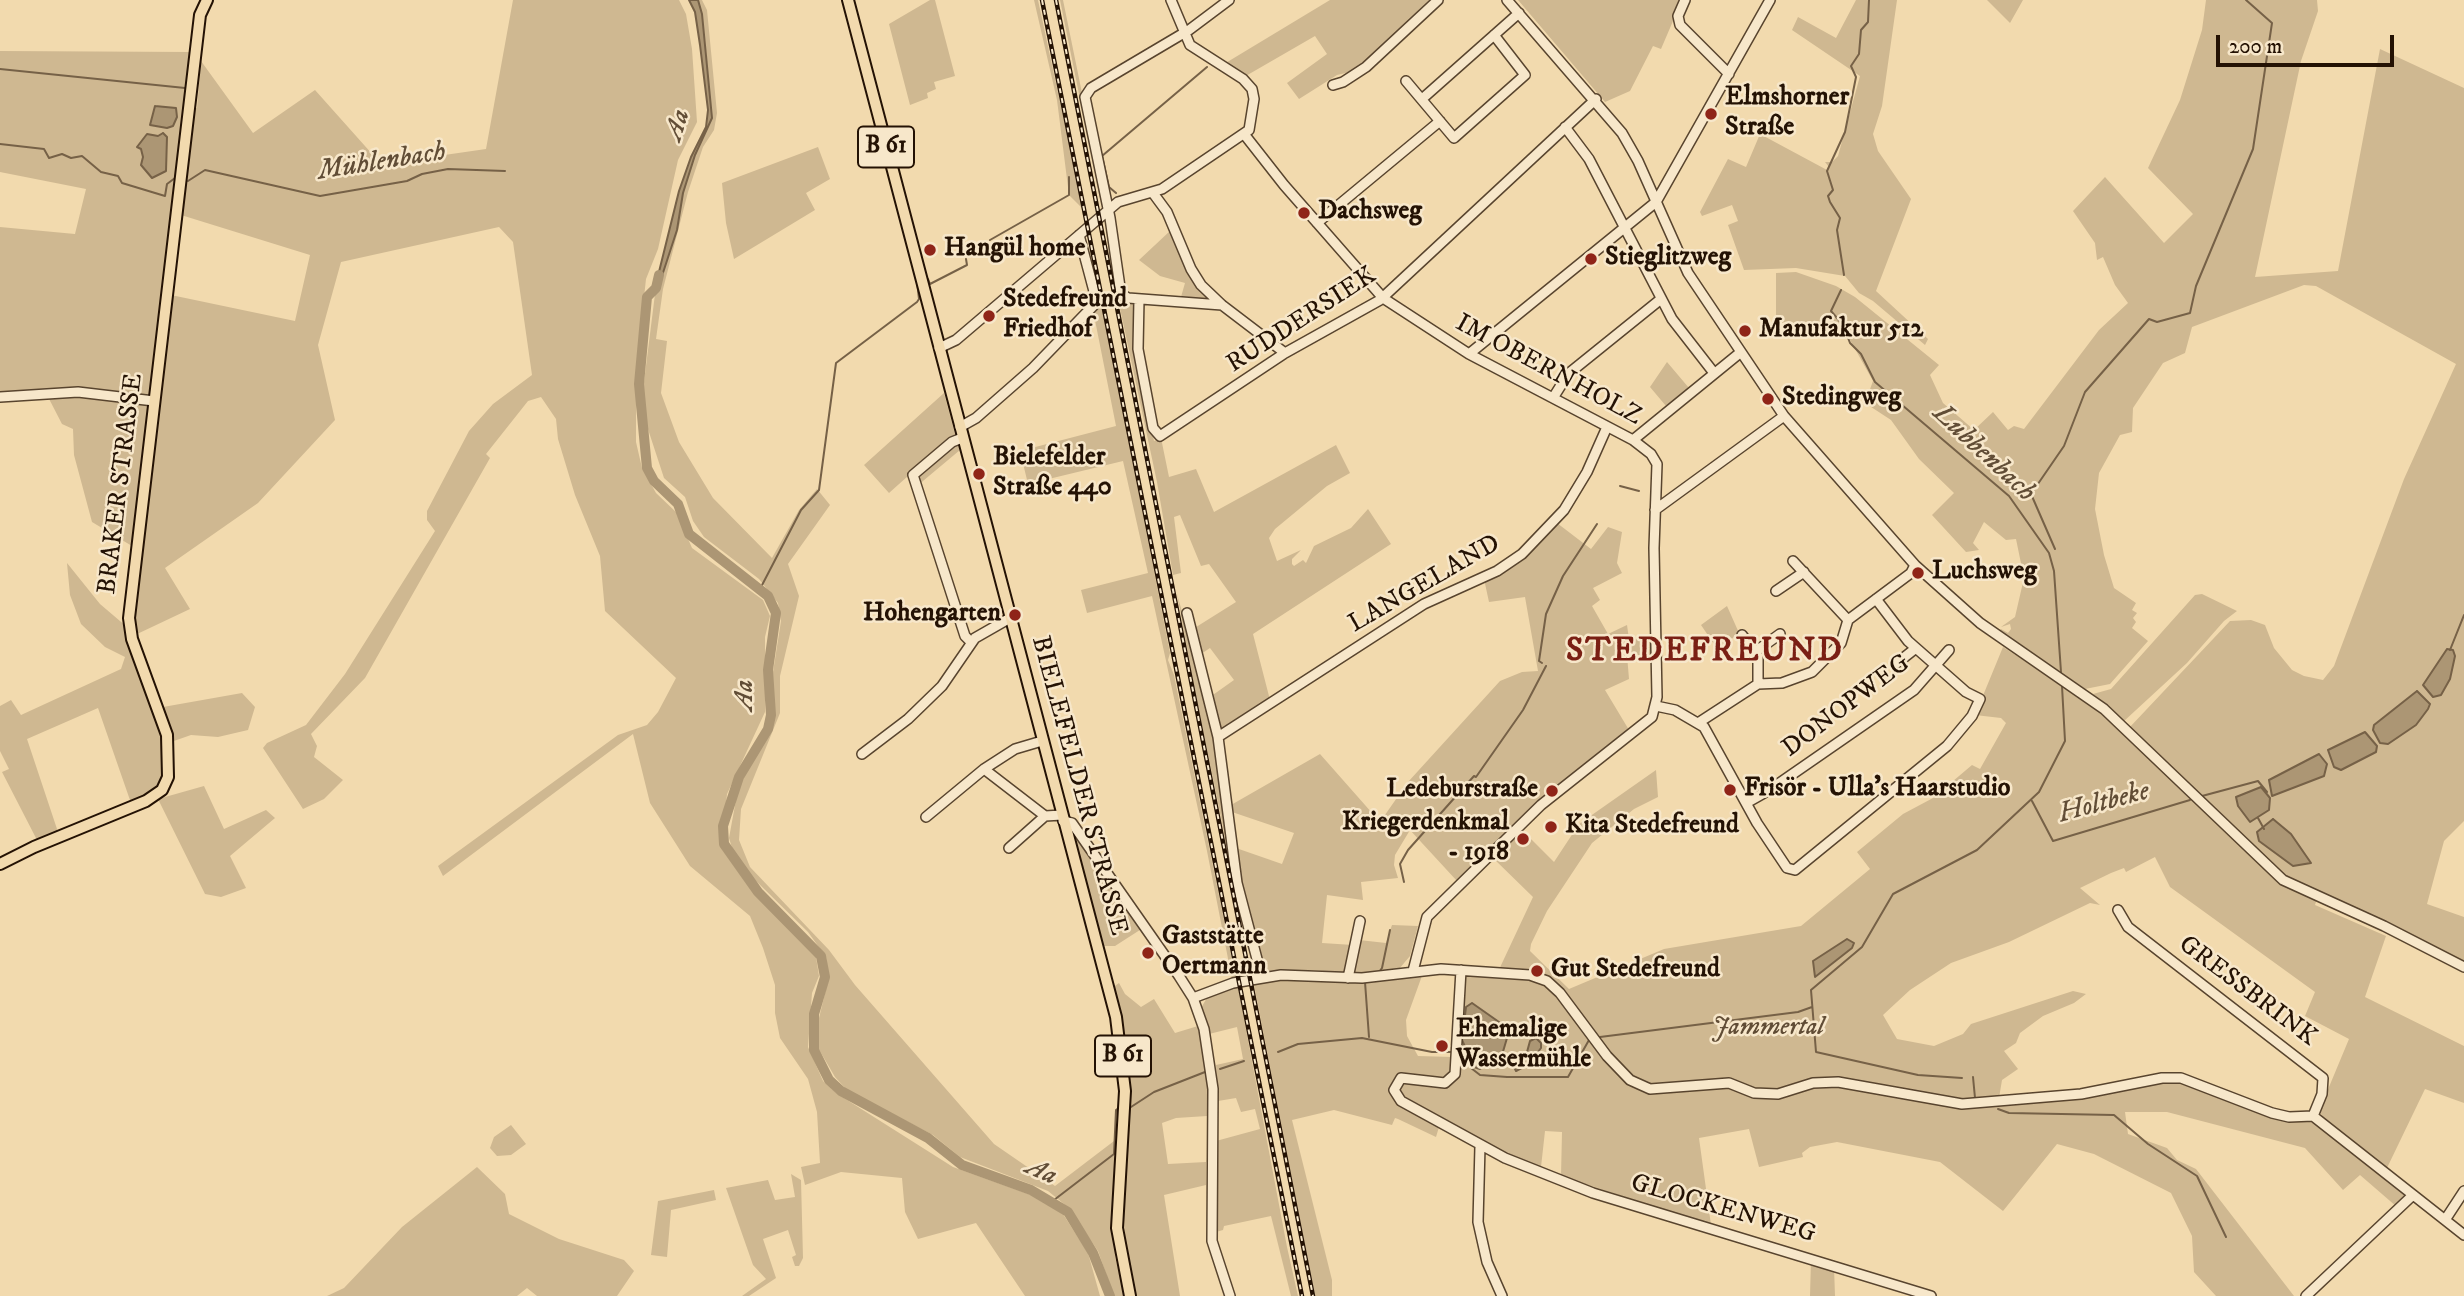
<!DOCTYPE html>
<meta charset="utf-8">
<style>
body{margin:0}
#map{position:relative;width:2464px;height:1296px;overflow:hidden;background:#f2daae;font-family:"IM FELL DW Pica",serif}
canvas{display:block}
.scale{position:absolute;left:2216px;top:35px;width:178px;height:32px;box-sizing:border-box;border:4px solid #241204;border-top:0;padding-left:9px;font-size:21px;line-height:24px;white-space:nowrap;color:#241204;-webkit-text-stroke:5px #f7e7ca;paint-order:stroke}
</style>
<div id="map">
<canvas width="2464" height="1296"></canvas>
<div class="scale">200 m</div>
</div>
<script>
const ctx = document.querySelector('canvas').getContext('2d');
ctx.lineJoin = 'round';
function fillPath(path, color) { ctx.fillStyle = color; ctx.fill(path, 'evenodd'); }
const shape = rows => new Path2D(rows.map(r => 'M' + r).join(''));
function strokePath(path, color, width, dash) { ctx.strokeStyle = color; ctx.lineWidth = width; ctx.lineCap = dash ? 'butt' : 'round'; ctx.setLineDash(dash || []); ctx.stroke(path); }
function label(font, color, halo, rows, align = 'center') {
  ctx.font = font + ' "IM FELL DW Pica",serif'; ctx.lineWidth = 5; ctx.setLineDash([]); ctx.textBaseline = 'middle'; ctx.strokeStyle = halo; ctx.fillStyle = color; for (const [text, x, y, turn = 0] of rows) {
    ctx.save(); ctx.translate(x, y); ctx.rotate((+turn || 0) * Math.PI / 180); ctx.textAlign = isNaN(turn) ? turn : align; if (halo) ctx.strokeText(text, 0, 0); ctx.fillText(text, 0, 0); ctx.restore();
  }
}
fillPath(shape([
 [513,0,679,0,686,14,692,49,697,122,678,160,658,249,646,279,636,370,636,442,642,468,656,493,677,513,692,548,763,600,770,616,765,637,765,712,727,794,722,849,752,891,816,957,819,976,812,993,808,1047,823,1081,836,1093,953,1167,1031,1195,1063,1214,1088,1253,1100,1296,1025,1296,976,1223,918,1239,905,1212,902,1178,841,1172,805,1185,801,1167,820,1163,817,1112,808,1079,780,1038,775,1013,775,985,763,948,750,916,690,866,650,803,633,734,443,876,438,866,618,735,647,725,658,712,676,678,605,611,600,556,575,495,558,439,556,419,541,397,528,401,486,454,490,458,365,678,311,734,317,746,314,757,343,780,324,799,303,809,263,748,267,743,306,725,345,674,435,531,427,520,427,511,469,431,493,404,532,375,513,242,499,227,341,262,318,345,335,420,258,503,165,568,190,609,135,635,162,730,166,770,160,786,131,803,98,708,27,739,58,832,37,840,2,772,9,769,0,751,0,706,11,700,21,715,121,669,125,657,105,647,81,624,70,595,67,563,100,604,127,627,132,546,92,522,74,455,73,429,62,424,46,393,0,396,0,227,75,234,86,189,0,172,0,51,191,52,185,107,197,108,201,61,253,133,315,90,373,155,389,163,486,149],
 [181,215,310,255,295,321,171,295],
 [698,0,702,0,707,10,717,113,714,130,703,147,688,192,663,289,656,339,667,341,661,393,679,442,713,498,772,558,799,510,817,489,830,505,788,564,799,596,780,676,780,713,741,809,739,840,750,867,829,950,855,985,994,1144,1055,1186,1114,1141,1115,1257,1125,1296,1114,1296,1098,1251,1069,1208,1048,1191,960,1157,933,1135,847,1090,835,1077,817,1046,819,1018,829,977,826,957,808,932,753,878,733,851,729,838,738,789,773,721,773,672,781,621,778,603,759,579,704,537,693,521,685,497,664,478,645,420,643,390,655,294,677,230,683,193,695,155,712,118,705,39],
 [930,0,935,0,955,76,934,82,936,89,927,93,928,98,910,105,889,24],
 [1034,0,1038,0,1083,209,1069,195,1057,100],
 [1060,0,1063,0,1103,196,1100,198],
 [1330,0,1434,0,1354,71,1337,75,1299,99,1287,83,1327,54,1315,36,1244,77,1224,64],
 [1518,0,1682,0,1661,49,1653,46,1630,91,1605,102],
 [1856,0,1897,0,1882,106,1873,134,1878,151,1911,199,1876,291,1928,339,1925,345,1873,301,1859,293,1845,276,1796,268,1744,270,1728,225,1738,221,1732,205,1702,216,1700,212,1728,159,1746,167,1760,134,1827,170,1829,167,1825,162,1832,162,1838,156,1860,76,1792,30,1798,17,1836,38],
 [1987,0,2023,0,2010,23],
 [2206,0,2317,0,2318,11,2301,61,2255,277,2338,271,2380,49,2464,88,2464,821,2444,841,2427,904,2464,917,2464,963,2318,895,2315,905,2386,936,2365,997,2464,1046,2464,1103,2425,1089,2386,1170,2325,1120,2319,1111,2349,1039,2305,1016,2315,992,2170,887,2155,857,2126,872,2124,868,2111,873,2080,888,2100,905,2090,903,2009,942,1951,963,1910,990,1883,1015,1897,1039,1934,1046,1963,1034,1971,1024,2073,991,2086,994,2074,1003,2043,1016,2020,1033,2016,1043,2004,1051,2018,1069,2002,1080,1999,1098,2002,1102,2162,1080,2175,1081,2320,1125,2407,1195,2397,1207,2360,1175,2343,1190,2305,1148,2167,1112,2125,1112,2128,1134,2167,1148,2177,1160,2196,1169,2294,1296,2216,1296,2194,1272,2192,1236,2171,1193,2094,1154,2057,1144,2003,1211,1940,1162,1837,1142,1810,1147,1802,1153,1803,1157,1759,1167,1749,1129,1699,1138,1711,1225,1561,1176,1562,1132,1545,1131,1541,1167,1508,1156,1402,1105,1439,1127,1436,1137,1398,1119,1395,1118,1392,1125,1334,1110,1292,1120,1332,1280,1332,1296,1315,1296,1254,985,1261,980,1423,973,1406,1020,1407,1036,1418,1056,1453,1057,1465,1000,1463,974,1496,976,1533,897,1492,857,1522,830,1554,862,1579,824,1656,770,1658,797,1634,809,1592,843,1547,911,1531,944,1530,951,1569,989,1664,949,1801,926,1870,869,1857,852,1903,814,1933,798,1972,765,1980,769,2006,723,2001,718,1975,715,2003,647,2129,728,2230,621,2251,620,2265,625,2274,648,2292,670,2304,676,2323,680,2334,666,2404,479,2456,364,2316,286,2304,285,2192,327,2185,353,2163,363,2133,408,2132,432,2120,435,2099,473,2095,509,2104,555,2114,588,2136,603,2132,610,2137,613,2133,618,2136,622,2132,628,2148,641,2110,684,2085,689,1998,632,2001,629,2008,633,2011,629,2010,624,2001,627,2015,617,2024,578,2016,539,2006,540,1984,522,1973,543,1979,550,1966,552,1932,515,1954,493,1919,459,1891,420,1865,403,1873,381,1845,331,1801,335,1800,323,1776,323,1776,273,1796,272,1836,286,1855,297,1939,365,1930,375,1943,403,1974,430,1993,412,2008,430,2014,426,2024,429,2099,330,2128,303,2115,285,2103,257,2097,260,2095,243,2073,211,2105,177,2164,243,2193,214,2148,168,2180,100,2202,30],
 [818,147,830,179,806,193,815,210,734,259,726,223,722,183],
 [1170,231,1209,296,1208,303,1181,297,1185,283,1160,276,1139,260],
 [1118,299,1133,301,1133,335,1154,441,1161,438,1169,477,1196,469,1214,512,1336,445,1350,473,1327,486,1275,529,1269,538,1277,561,1301,550,1292,559,1292,564,1294,566,1303,560,1306,563,1314,546,1351,528,1368,509,1391,544,1253,634,1270,700,1224,730,1218,728,1210,697,1234,680,1210,648,1198,656,1193,629,1236,602,1209,564,1201,566,1180,515,1174,517,1181,573,1173,575,1157,482],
 [1102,305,1170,653,1168,660,1174,675,1236,979,1232,979,1207,851,1152,596,1087,613,1081,590,1148,573,1123,461,1028,484,1020,451,1116,426,1093,310],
 [1667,362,1689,388,1666,406,1650,387],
 [944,393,955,434,889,493,864,465],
 [958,443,960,450,917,486,915,477],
 [1557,523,1591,549,1608,527,1622,532,1617,563,1622,573,1593,588,1600,600,1592,606,1608,634,1627,625,1629,639,1652,638,1653,655,1627,655,1629,679,1605,690,1629,730,1549,792,1457,881,1410,830,1395,855,1394,865,1398,878,1361,882,1363,900,1327,895,1322,943,1353,945,1359,940,1386,943,1392,925,1418,926,1410,956,1399,969,1358,974,1312,970,1267,972,1245,910,1236,848,1282,864,1294,833,1232,812,1231,805,1320,754,1380,822,1408,782,1500,681,1522,672,1538,671,1525,597,1489,602,1484,579],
 [1177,594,1214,724,1234,881,1194,686],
 [2202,594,2237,611,2224,621,2187,663,2123,722,2093,694,2111,689,2195,595],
 [1727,606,1739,633,1718,650,1701,625],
 [242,693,255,707,248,730,218,737,191,735,171,742,163,707],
 [204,786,224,829,266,810,275,818,230,856,246,888,221,897,205,894,158,799],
 [1072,828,1143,928,1115,946,1100,946],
 [1119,983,1125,994,1141,1007,1154,999,1175,1033,1198,1026,1201,1037,1208,1081,1207,1116,1176,1118,1162,1123,1168,1164,1206,1162,1206,1185,1164,1195,1180,1296,1135,1296,1125,1247,1123,1193,1128,1068,1122,1022,1112,988],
 [1238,987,1287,1247,1298,1296,1291,1296,1271,1216,1224,1226,1223,1230,1216,1232,1216,1141,1260,1129,1255,1109,1241,1112,1236,1098,1218,1101,1216,1065,1243,1059,1237,1027,1209,1034,1201,1008,1208,996],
 [511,1125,526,1144,511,1155,497,1156,490,1148,494,1137],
 [477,1167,505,1194,509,1214,559,1239,624,1260,634,1271,617,1296,537,1296,527,1288,517,1296,327,1296,344,1288,402,1227],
 [791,1174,801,1180,803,1258,799,1266,795,1266,792,1257,796,1255,788,1230,763,1239,776,1278,749,1296,742,1296,766,1279,753,1265,726,1188,768,1180,775,1200,795,1197],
 [714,1190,716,1200,671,1210,667,1257,651,1255,658,1201],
 [1811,1260,1834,1267,1835,1296,1810,1296]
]), '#cfb891');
const water = shape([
 [689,0,698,0,702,14,712,118,695,155,683,193,677,230,658,288,655,288,679,191,691,157,706,127,708,110,700,45,695,12,689,0],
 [155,106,176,108,177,117,173,126,167,128,150,125,155,106],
 [163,133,167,137,166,171,152,178,141,165,143,157,141,149,137,147,147,134,158,136,163,133],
 [2447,649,2453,650,2455,656,2450,679,2441,695,2433,697,2423,685,2447,649],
 [2417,691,2430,704,2428,709,2416,725,2388,744,2380,743,2373,730,2374,725,2417,691],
 [2365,732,2377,746,2376,752,2341,770,2334,767,2328,750,2365,732],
 [2319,754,2327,764,2324,776,2272,796,2269,780,2319,754],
 [2261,787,2270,798,2269,810,2250,822,2238,806,2236,797,2261,787],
 [2273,819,2291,834,2311,863,2293,866,2259,841,2257,832,2273,819],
 [1847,939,1854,943,1852,948,1815,977,1813,961,1847,939],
 [1472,1003,1499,1022,1507,1038,1502,1055,1480,1069,1474,1067,1462,1040,1466,1007,1472,1003],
 [1536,1038,1541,1043,1541,1048,1529,1064,1516,1071,1513,1065,1527,1052,1530,1041,1536,1038]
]);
fillPath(water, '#ac9674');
strokePath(water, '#766147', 2);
strokePath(shape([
 [0,69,185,88],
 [0,144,44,149,49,158,62,154,71,158,82,156,101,172,118,176,122,183,165,196,167,184,175,178],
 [188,181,205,170,320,196,407,181,422,174,448,169,505,171],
 [1116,193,1109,187,1102,156,1207,67],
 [990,240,1069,195,1069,177],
 [1844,275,1837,230,1840,218,1830,202,1828,196,1833,190,1827,171,1845,132,1856,77,1851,66,1859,54,1861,30,1868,22,1869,0],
 [928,279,930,284,967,265,966,259],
 [1841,290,1831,311,1843,325,1850,343,1861,354,1875,382,2009,496,2049,553,2054,571,2061,672],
 [1620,486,1639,491],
 [2055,549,2031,494,2064,446,2085,392,2149,319,2157,322,2190,313,2196,286,2253,149,2272,23,2246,0],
 [760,589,801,510,819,490,836,363,917,302,919,299,917,282],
 [2450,650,2464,615],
 [1542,663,1539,661,1546,614,1563,576,1597,524],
 [2202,796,2258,781,2267,792],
 [2032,801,2053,841,2190,800],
 [2258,818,2264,829],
 [1404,882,1400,864,1408,850,1474,776,1476,777,1523,710,1546,666],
 [1379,972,1382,968,1390,930],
 [1365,982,1369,1037],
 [1600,1037,1798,1012,1812,1007],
 [1278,1052,1298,1044,1362,1038,1432,1052,1451,1052],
 [1471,1068,1480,1075,1507,1077,1568,1077,1589,1040],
 [1220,1069,1244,1061],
 [1973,1077,1975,1098],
 [1962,1078,1918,1075,1816,1052,1811,990,1862,947,1893,894,1977,850,2039,792,2065,741,2062,686],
 [1131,1107,1154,1092,1205,1072],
 [1998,1109,2009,1113,2114,1115,2148,1144,2197,1176,2226,1237],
 [1054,1200,1114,1154,1116,1110,1120,1107]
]), '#766147', 2);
strokePath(shape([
 [659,275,656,288,647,297,639,384,647,468,654,481,678,504,689,534,768,596,776,613,768,670,771,715,768,729,739,777,723,826,724,844,758,892,821,956,825,977,814,1014,814,1050,829,1080,841,1091,928,1138,962,1165,1031,1190,1068,1212,1093,1253,1110,1296]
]), '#ac9674', 10);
const minor = shape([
 [1507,0,1622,133,1638,161,1688,273,1784,416,1915,565,1980,623,2104,709,2283,880,2384,926,2464,967],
 [1685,0,1678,16,1680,25,1729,74],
 [1406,81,1454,138,1525,75,1494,35],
 [1333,85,1343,82,1366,67,1438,0],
 [1422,99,1519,13],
 [1565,127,1589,159,1672,319,1714,373],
 [1244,134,1284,185,1383,298,1469,354,1633,440,1651,454,1657,464,1654,548,1657,697,1652,717,1541,805,1427,917,1413,971],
 [1153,193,1167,212,1191,269,1201,285,1222,305,1285,353],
 [1317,223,1440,121],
 [1139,299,1138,349,1153,428,1160,436,1285,353,1380,300,1596,99],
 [1222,305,1128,298,1121,294,1110,218,1085,97,1091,88,1189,30,1229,0],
 [939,348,956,340,1118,202,1162,189,1249,130,1254,99,1252,89,1243,79,1190,45,1171,0],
 [1469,354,1656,202,1770,0],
 [0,397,78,392,154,401],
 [1553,398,1568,374,1661,299],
 [960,427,976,418,1033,368,1094,305,1095,295,1079,235],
 [962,438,952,442,913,475,965,636,971,642],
 [1633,440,1741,352],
 [1655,510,1784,416],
 [1793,561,1848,620],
 [1776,591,1804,572],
 [1187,613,1218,737],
 [1742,635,1758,656,1758,684],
 [1755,652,1780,634],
 [1897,663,1916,648],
 [1758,684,1782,683,1812,672,1841,643,1848,620,1911,573,1915,565],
 [1656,706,1675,710,1704,727,1757,823,1787,868,1795,870,1947,746,1972,716,1980,699,1966,692,1908,641,1876,599],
 [1698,723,1758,684],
 [862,754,908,719,942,686,975,638,1010,618],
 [984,769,1045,816,1062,815],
 [1748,802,1771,789,1914,690,1949,650],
 [926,817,984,769,1015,749,1042,741],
 [1063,821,1072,823,1179,976,1193,998,1204,1029,1213,1089,1212,1241,1230,1296],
 [1009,848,1045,816],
 [2118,910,2128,927,2323,1078,2322,1094,2313,1116],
 [1461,970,1455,1074,1445,1083,1401,1078,1394,1090,1401,1101,1505,1158,1593,1193,1931,1296],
 [1262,978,1237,883,1218,737,1424,604,1497,571,1522,554,1564,510,1587,472,1607,427],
 [1348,978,1360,921],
 [1193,998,1233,983,1281,975,1362,978,1441,969,1530,975,1547,981,1560,993,1607,1056,1630,1080,1650,1089,1729,1083,1754,1093,1778,1094,1813,1083,1838,1082,1962,1104,2081,1094,2162,1078,2181,1078,2272,1113,2289,1117,2313,1116,2464,1235],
 [1480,1146,1478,1222,1487,1262,1502,1296],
 [2445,1220,2464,1191],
 [2306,1296,2413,1195]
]);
const major = shape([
 [848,0,1116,1017,1125,1091,1117,1228,1130,1296],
 [0,864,34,847,146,801,162,790,168,777,167,735,132,639,129,618,200,15,207,0]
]);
strokePath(minor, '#58442e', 12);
strokePath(major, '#241204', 14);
strokePath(minor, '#f7e7ca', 9);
strokePath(major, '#f2daae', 10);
const rail = shape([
 [1042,0,1302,1296],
 [1056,0,1313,1296]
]);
strokePath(rail, '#241204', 4.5);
strokePath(rail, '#f7e7ca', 2, [5]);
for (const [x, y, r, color] of [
 [1711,114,7,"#8f2418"],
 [1304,213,7,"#8f2418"],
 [930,250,7,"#8f2418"],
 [1591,259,7,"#8f2418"],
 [989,316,7,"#8f2418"],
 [1745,331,7,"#8f2418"],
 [1768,399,7,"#8f2418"],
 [979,474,7,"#8f2418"],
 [1918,573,7,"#8f2418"],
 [1015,615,7,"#8f2418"],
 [1730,790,7,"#8f2418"],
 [1552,791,7,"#8f2418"],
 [1551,827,7,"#8f2418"],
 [1523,839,7,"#8f2418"],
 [1148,953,7,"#8f2418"],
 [1537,971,7,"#8f2418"],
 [1442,1046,7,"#8f2418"]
]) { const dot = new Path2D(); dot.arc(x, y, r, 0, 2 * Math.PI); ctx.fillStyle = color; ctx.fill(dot); strokePath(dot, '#f7e7ca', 2.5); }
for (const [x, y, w] of [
 [886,147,56],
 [1123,1056,56]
]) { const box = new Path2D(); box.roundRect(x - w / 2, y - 20.5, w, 41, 5); ctx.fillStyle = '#f7e7ca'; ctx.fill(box); strokePath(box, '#241204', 2); }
label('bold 24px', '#241204', null, [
 ["B 61",886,147],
 ["B 61",1123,1056]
]);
label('bold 26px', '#241204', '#f7e7ca', [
 ["Elmshorner",1725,99],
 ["Straße",1725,129],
 ["Dachsweg",1318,213],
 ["Hangül home",944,250],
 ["Stieglitzweg",1605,259],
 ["Stedefreund",1003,301],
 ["Friedhof",1003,331],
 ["Manufaktur 512",1759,331],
 ["Stedingweg",1782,399],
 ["Bielefelder",993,459],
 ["Straße 440",993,489],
 ["Luchsweg",1932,573],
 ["Hohengarten",1001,615,"right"],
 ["Frisör - Ulla's Haarstudio",1744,790],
 ["Ledeburstraße",1538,791,"right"],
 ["Kriegerdenkmal",1509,824,"right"],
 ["- 1918",1509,854,"right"],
 ["Kita Stedefreund",1565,827],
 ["Gaststätte",1162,938],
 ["Oertmann",1162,968],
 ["Gut Stedefreund",1551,971],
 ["Ehemalige",1456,1031],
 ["Wassermühle",1456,1061]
], 'left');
label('26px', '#241204', '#f7e7ca', [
 ["RUDDERSIEK",1302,321,-33],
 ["IM OBERNHOLZ",1548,371,28],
 ["BRAKER STRASSE",122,484,-83],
 ["LANGELAND",1425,585,-30],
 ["DONOPWEG",1847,707,-37],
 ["BIELEFELDER STRASSE",1078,786,75],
 ["GRESSBRINK",2247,992,37],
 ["GLOCKENWEG",1723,1210,16]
]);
label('italic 26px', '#604c35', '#f7e7ca', [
 ["Jammertal",1768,1029]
]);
label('italic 28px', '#614d36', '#f7e7ca', [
 ["Aa",679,125,-73],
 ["Mühlenbach",382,163,-9],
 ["Lubbenbach",1983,454,43],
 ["Aa",746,695,-90],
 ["Holtbeke",2104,804,-15],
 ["Aa",1041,1173,24]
]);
ctx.letterSpacing = '2px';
label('bold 33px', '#7a1f14', '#f7e7ca', [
 ["STEDEFREUND",1705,653]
]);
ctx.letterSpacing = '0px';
</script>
